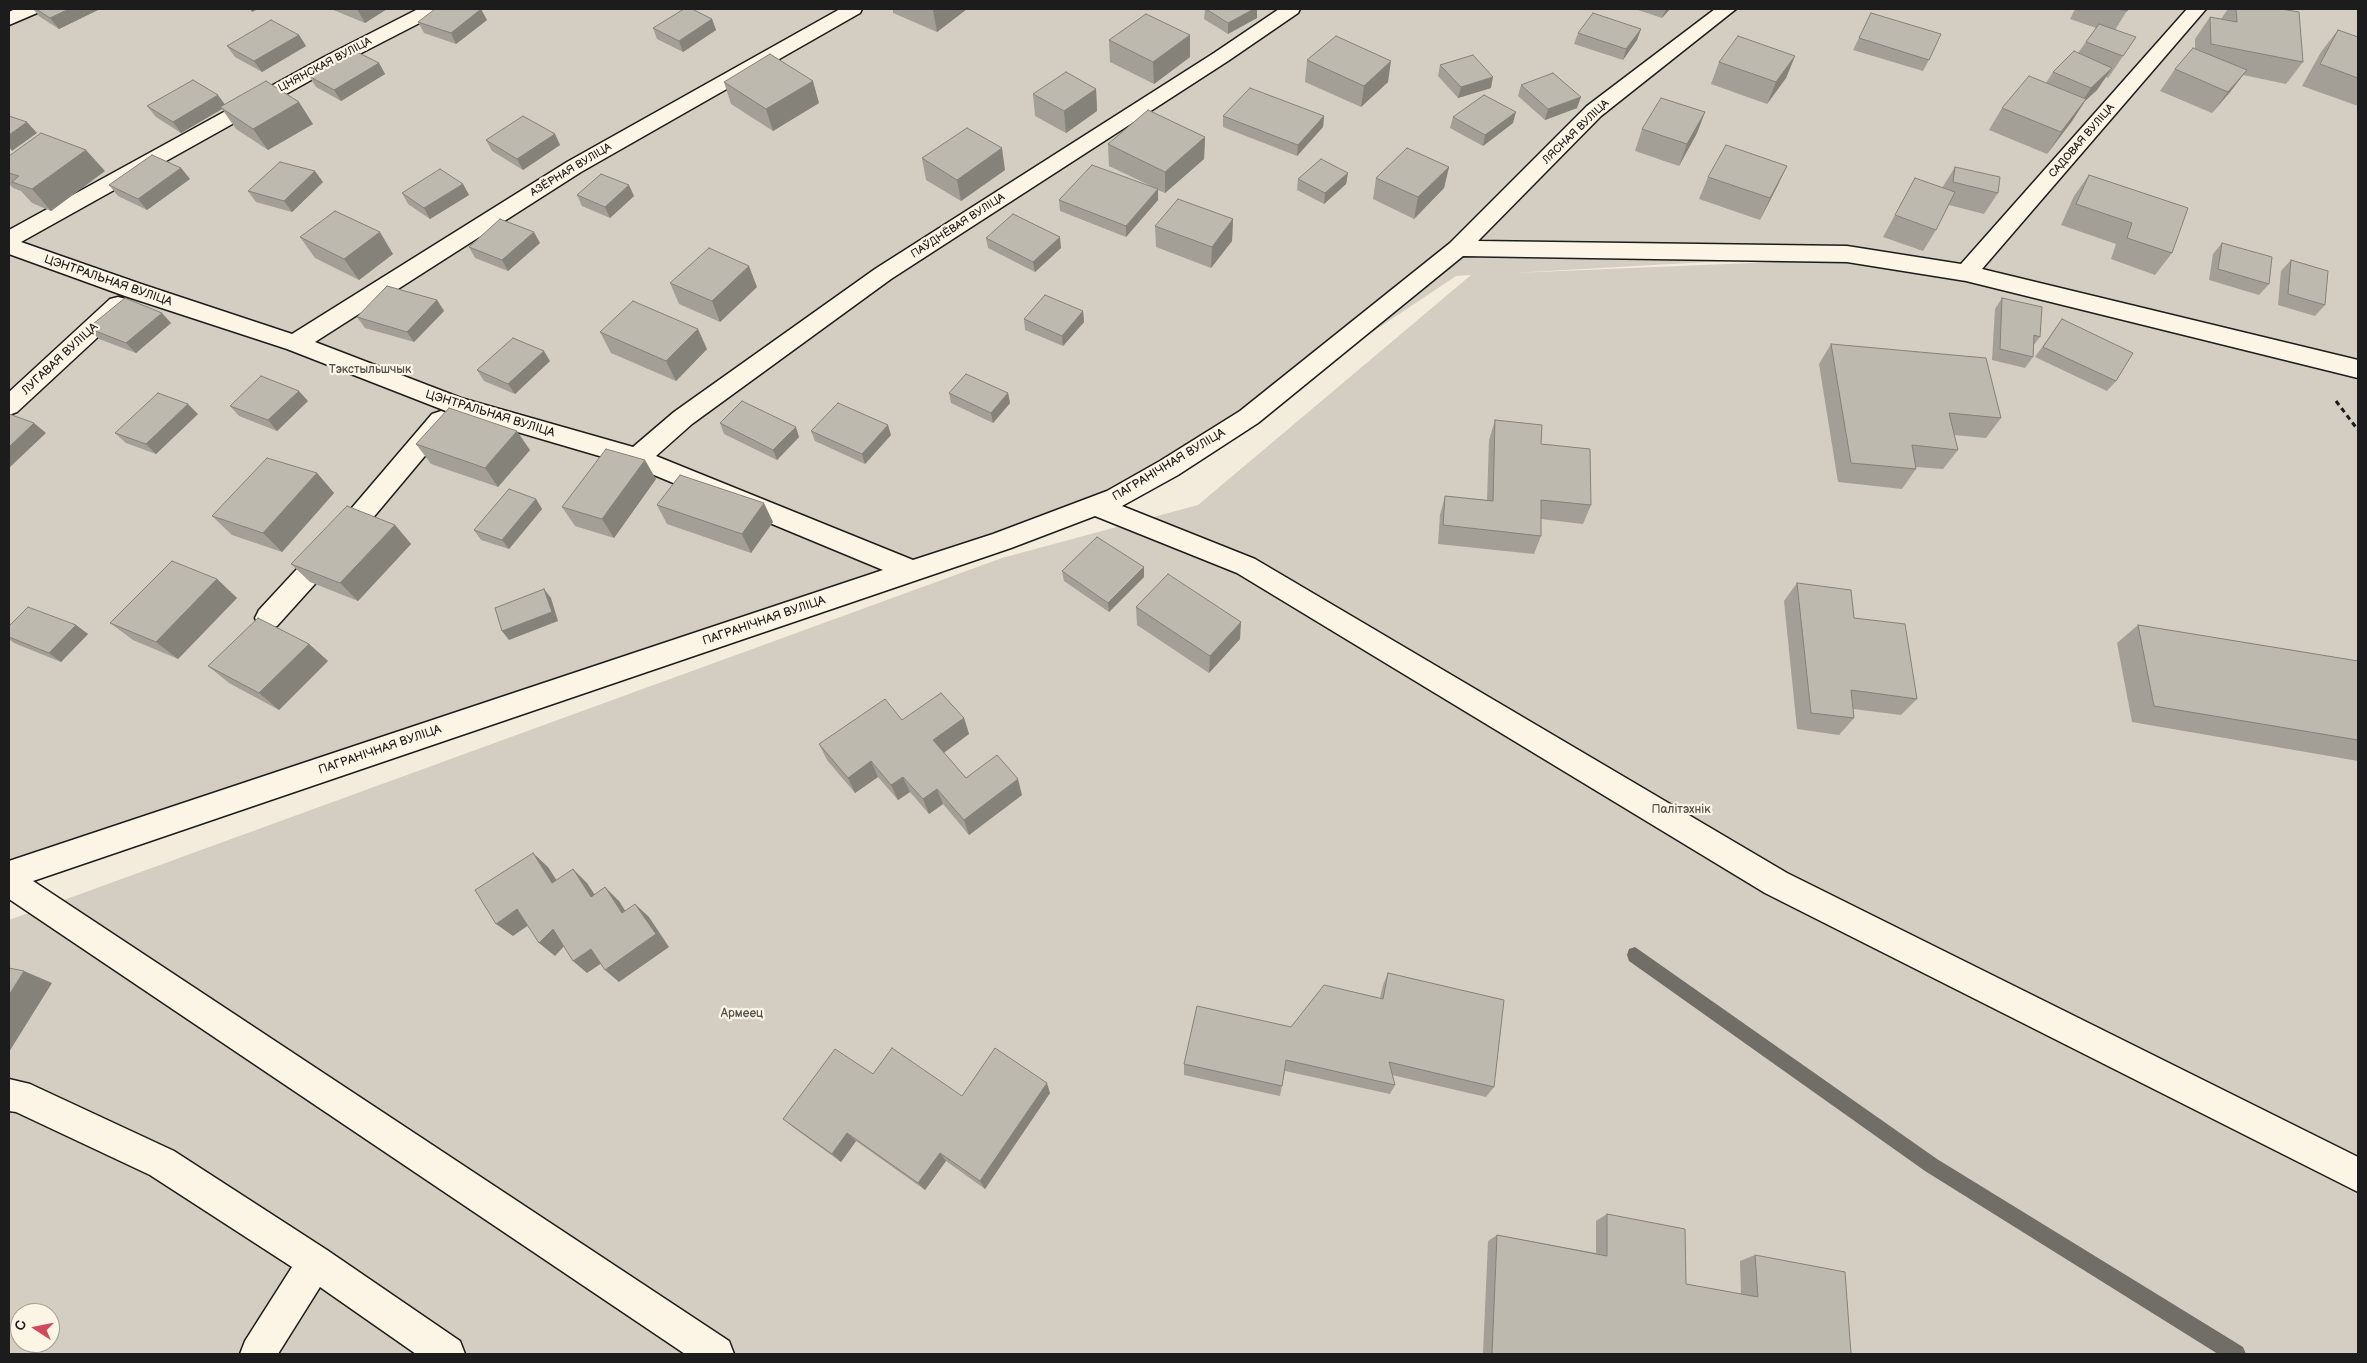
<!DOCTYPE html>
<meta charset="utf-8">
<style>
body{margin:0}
#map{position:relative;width:2367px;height:1363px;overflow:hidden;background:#f3ecdd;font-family:"Balsamiq Sans",sans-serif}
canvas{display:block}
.frame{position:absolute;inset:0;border:10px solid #1c1c1c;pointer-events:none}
.north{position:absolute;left:10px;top:1303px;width:50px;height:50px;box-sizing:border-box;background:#fcf5e5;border:1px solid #a29e95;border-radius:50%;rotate:281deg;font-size:14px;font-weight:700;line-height:20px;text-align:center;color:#1c1c1c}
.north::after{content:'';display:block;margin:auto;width:18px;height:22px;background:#d1495b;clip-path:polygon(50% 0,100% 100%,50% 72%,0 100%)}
</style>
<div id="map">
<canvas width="2367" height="1363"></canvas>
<div class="frame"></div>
<div class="north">С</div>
</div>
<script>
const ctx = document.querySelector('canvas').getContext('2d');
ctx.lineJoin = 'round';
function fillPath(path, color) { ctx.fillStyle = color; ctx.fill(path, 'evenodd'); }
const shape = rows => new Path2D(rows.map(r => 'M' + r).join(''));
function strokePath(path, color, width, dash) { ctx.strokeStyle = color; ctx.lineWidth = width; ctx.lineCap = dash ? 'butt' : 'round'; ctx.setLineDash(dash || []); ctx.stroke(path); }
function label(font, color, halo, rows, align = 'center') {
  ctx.font = font + ' "Balsamiq Sans",sans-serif'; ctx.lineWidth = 4.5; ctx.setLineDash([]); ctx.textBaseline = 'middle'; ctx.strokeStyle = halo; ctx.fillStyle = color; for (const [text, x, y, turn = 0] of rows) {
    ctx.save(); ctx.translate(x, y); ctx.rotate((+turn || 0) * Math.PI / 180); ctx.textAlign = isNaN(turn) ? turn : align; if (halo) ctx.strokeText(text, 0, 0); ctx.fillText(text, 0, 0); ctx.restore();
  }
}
fillPath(shape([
 [9,9,2358,9,2358,1354,9,1354,9,920,1002,558,1198,505,1471,275,1456,276,1169,468,923,563,9,876],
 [1847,254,1868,258,1513,273],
 [20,1313,50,1313,50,1343,20,1343]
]), '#d3cec1');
fillPath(shape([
 [1635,947,1937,1159,2243,1347,2246,1354,2218,1354,1925,1171,1629,961,1627,955,1629,949,1635,947]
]), '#716e68');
const minor = shape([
 [15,9,39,9,37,13,9,25,9,12,15,9],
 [418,9,441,9,439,13,338,65,21,242,141,284,292,334,567,162,840,9,862,9,860,13,581,172,315,342,461,398,633,447,674,412,875,269,1214,53,1279,9,1300,9,1298,13,1228,61,891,279,692,424,656,456,913,560,993,534,1107,491,1160,461,1240,411,1450,243,1587,106,1715,9,1736,9,1601,116,1478,241,1847,246,1961,264,2187,9,2206,9,1982,269,2358,360,2358,378,1966,281,1847,262,1463,256,1258,423,1178,475,1122,506,1255,559,1787,873,2358,1157,2358,1192,1765,893,1237,573,1095,516,1011,548,33,881,729,1341,734,1354,685,1354,9,899,9,861,883,570,630,465,446,411,287,349,125,296,9,254,9,230,324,57,418,9],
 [118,297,126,299,129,305,126,311,17,412,9,415,9,392,110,299,118,297],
 [441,411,450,414,453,420,450,426,351,544,277,626,268,629,259,626,255,618,259,610,333,530,432,414,441,411],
 [9,1079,30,1084,174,1151,327,1250,460,1341,465,1354,416,1354,320,1287,278,1354,240,1354,245,1341,292,1267,150,1175,16,1112,9,1111,9,1079]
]);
strokePath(minor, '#1c1c1c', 3);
strokePath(shape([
 [2336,401,2358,430]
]), '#1c1c1c', 3, [5, 4]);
fillPath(minor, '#fcf5e5');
fillPath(shape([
 [33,9,100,9,59,29,40,17],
 [331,9,387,9,365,23],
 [893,9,967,9,937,32,893,13],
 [1205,9,1257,9,1257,18,1228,34,1204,19],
 [1635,9,1670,9,1662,18],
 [2075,9,2128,9,2115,30,2136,37,2108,78,2106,77,2097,90,2085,101,2072,121,2047,154,1989,130,2002,108,2046,83,2053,72,2078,53,2096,28,2070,19],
 [2228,9,2281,9,2303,62,2286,84,2243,75,2230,92,2212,113,2160,91,2175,69,2195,49,2195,39,2210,17,2221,19],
 [1871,13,1929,60,1923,71,1853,50],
 [712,19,716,30,683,52,657,39,653,28],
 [487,20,456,44,424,33,418,22],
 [1641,29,1637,40,1623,60,1574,44,1578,33],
 [2338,30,2358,37,2358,106,2302,86,2321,52],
 [299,35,306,46,262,72,235,57,227,46],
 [1109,40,1190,57,1154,84,1110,62],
 [1795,56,1786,78,1767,104,1711,84,1719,62],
 [1307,60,1388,82,1361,107,1305,82],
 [379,63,385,74,341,101,316,87,309,76],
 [1440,65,1491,88,1458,98,1438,76],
 [724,82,819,103,773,131,731,104],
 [1521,85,1577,108,1545,120,1518,96],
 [1096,89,1097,111,1066,133,1035,116,1033,94],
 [225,104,313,124,268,150,236,129,222,109,181,133,156,117,147,106],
 [1705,112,1697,133,1679,166,1635,151,1642,129],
 [1223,116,1324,116,1323,127,1297,156,1223,127],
 [1453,117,1513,123,1483,146,1450,128],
 [555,134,560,145,523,170,492,151,486,140],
 [1205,137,1204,159,1165,193,1158,190,1158,200,1126,237,1060,211,1059,200,1151,186,1109,166,1108,144],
 [9,156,105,171,51,211,32,203,21,191,13,188,9,184],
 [922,158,1005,170,961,201,926,180],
 [1787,166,1760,220,1699,199,1708,177],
 [1449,167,1444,188,1414,219,1373,199,1376,178],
 [1955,167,1998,193,1984,214,1949,205,1936,230,1923,251,1883,237,1915,178,1942,188],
 [181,168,190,179,147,210,118,196,109,185],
 [1348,173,1346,184,1324,204,1297,190,1298,179],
 [2089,175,2172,253,2155,275,2111,259,2116,244,2061,225,2074,196],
 [323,182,292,212,256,202,248,191],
 [463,184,469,195,430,219,408,204,402,193],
 [577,195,634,196,610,218,582,206],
 [1233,219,1232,241,1211,268,1156,247,1155,226],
 [300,237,393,254,359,280,315,258],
 [986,238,1061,248,1035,272,988,248],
 [540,243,508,271,475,258,469,247],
 [2222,243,2269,284,2259,295,2209,280,2213,254],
 [2291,260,2325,305,2315,316,2278,305,2281,271],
 [670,283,757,287,720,322,679,304],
 [2002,298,2040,337,2033,346,2033,357,2025,368,1992,360,1995,309],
 [437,300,444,311,414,342,365,328,357,317],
 [1083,311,1084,322,1063,346,1025,330,1024,319],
 [2062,319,2116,381,2107,391,2035,357],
 [171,323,136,353,99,339,88,328],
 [600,332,707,349,676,381,611,353],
 [1831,344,2001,418,1986,438,1954,435,1958,450,1943,469,1916,467,1916,469,1902,489,1838,482,1819,364],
 [550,361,515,394,484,381,477,370],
 [949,393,1008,393,1010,403,993,423,951,403],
 [308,401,277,431,239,416,230,406],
 [198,414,156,454,126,443,115,433],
 [1495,420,1541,444,1591,505,1583,524,1541,519,1541,536,1534,554,1438,544,1440,515,1445,496,1487,500,1489,440],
 [720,423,799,437,777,460,724,434],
 [811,431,891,435,865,464,815,441],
 [416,444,530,450,498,487,431,464],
 [317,473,334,493,282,552,232,535,212,516],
 [656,479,614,538,575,526,562,507],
 [536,499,542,509,509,549,481,540,474,530],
 [657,505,773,522,751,553,667,524],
 [395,525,411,544,358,601,310,582,291,564],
 [1144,567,1144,577,1109,612,1064,581,1062,571],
 [217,579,237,598,178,659,133,640,110,623],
 [1797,583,1854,618,1917,699,1901,715,1853,709,1854,718,1839,735,1797,729,1784,601],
 [1136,607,1240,639,1209,673,1137,625],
 [76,625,88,634,61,662,14,643,9,639,9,626],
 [2138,625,2358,661,2358,761,2132,722,2117,643],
 [309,644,328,661,279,710,229,683,208,666],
 [964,718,969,734,944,753,966,778,1022,795,969,835,943,804,929,814,910,792,898,800,878,777,855,793,827,760,819,744,902,720],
 [1388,973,1494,1087,1486,1097,1392,1075,1395,1085,1390,1094,1285,1071,1280,1096,1184,1075,1184,1064,1291,1027,1380,998,1383,985],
 [873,1074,962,1096,1050,1093,985,1189,946,1161,925,1190,856,1141,841,1162,794,1128,783,1119],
 [1607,1214,1686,1284,1741,1294,1740,1261,1755,1255,1851,1354,1483,1354,1488,1241,1497,1235,1596,1253,1596,1221]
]), '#a39f96');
fillPath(shape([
 [69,9,100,9,59,29,50,18],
 [250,9,258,9,252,12],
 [357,9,387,9,365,23],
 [481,9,487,20,456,44,451,33],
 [935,9,967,9,937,32,933,10],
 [1254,9,1257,9,1257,18,1228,34,1228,23],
 [1666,9,1670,9,1662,18],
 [712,19,716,30,683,52,679,41],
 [1641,29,1637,40,1623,60,1626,49],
 [299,35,306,46,262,72,254,61],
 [1190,35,1190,57,1154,84,1153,62],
 [1795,56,1786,78,1767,104,1776,82],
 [1391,61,1388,82,1361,107,1364,86],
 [379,63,385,74,341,101,334,90],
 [2112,68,2097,90,2085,101,2072,121,2047,154,2091,88],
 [2247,70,2230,92,2212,113,2228,92],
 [1493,77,1491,88,1458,98,1461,87],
 [813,81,819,103,773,131,766,109],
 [1096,89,1097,111,1066,133,1064,111],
 [218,95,226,106,220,107,222,109,181,133,173,122],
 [1581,97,1577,108,1545,120,1548,109],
 [299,102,313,124,268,150,253,129],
 [1516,112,1513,123,1483,146,1485,135],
 [1705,112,1697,133,1679,166,1687,144],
 [1324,116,1323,127,1297,156,1298,145],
 [27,122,37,133,12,151,9,147,9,135],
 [555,134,560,145,523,170,517,159],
 [1205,137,1204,159,1165,193,1165,172],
 [1002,148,1005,170,961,201,957,180],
 [86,150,105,171,51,211,32,189],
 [1787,166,1777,187,1760,220,1770,198],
 [1449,167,1444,188,1414,219,1418,197],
 [181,168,190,179,147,210,138,199],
 [315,171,323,182,292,212,284,201],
 [1348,173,1346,184,1324,204,1325,193],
 [463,184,469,195,430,219,424,208],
 [629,185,634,196,610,218,605,207],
 [1158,189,1158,200,1126,237,1126,226],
 [1233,219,1232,241,1211,268,1212,247],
 [380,232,393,254,359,280,344,259],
 [534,232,540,243,508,271,502,260],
 [1060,237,1061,248,1035,272,1033,262],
 [749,266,757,287,720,322,712,301],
 [437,300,444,311,414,342,407,332],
 [1083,311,1084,322,1063,346,1062,336],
 [162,313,171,323,136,353,126,343],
 [698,329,707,349,676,381,666,361],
 [544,351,550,361,515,394,508,384],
 [299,391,308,401,277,431,268,420],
 [1008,393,1010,403,993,423,991,413],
 [188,404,198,414,156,454,146,444],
 [34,423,46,433,9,468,9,447],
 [888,425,891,435,865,464,862,454],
 [796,427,799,437,777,460,773,450],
 [517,431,530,450,498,487,485,468],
 [645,460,656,479,614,538,602,519],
 [317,473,334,493,282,552,263,533],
 [536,499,542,509,509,549,502,540],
 [764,503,773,522,751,553,742,534],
 [395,525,411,544,358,601,340,583],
 [1144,567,1144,577,1109,612,1108,603],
 [217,579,237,598,178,659,156,642],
 [544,589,551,598,558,621,509,640,502,631],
 [1241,622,1240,639,1209,673,1210,656],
 [76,625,88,634,61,662,49,653],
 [309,644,328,661,279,710,259,693],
 [964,718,969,734,939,756,933,740],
 [871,761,878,777,855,793,848,778],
 [903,777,910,792,898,800,891,785],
 [1018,779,1022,795,969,835,964,820],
 [937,789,943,804,929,814,923,799],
 [533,853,548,867,567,896,552,883],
 [573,869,587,883,605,910,591,897],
 [605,887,619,901,635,926,622,913],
 [635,904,649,917,669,947,619,982,605,970],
 [517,909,533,922,513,936,496,924],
 [553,929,568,942,555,956,539,943],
 [591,949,605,961,587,973,573,961],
 [24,971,52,983,9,1052,9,995],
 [1047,1083,1050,1093,985,1189,980,1181],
 [847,1133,856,1141,841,1162,832,1154],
 [940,1153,946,1161,925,1190,918,1183]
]), '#85827a');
const building = shape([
 [36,9,69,9,50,18,36,9],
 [435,9,481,9,451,33,418,22,435,9],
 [684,9,692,9,712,19,679,41,653,28,684,9],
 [1206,9,1254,9,1228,23,1206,9],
 [2118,9,2128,9,2127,11,2118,9],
 [2236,9,2281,9,2299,12,2303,62,2211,44,2210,17,2237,22,2236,9],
 [1593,13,1641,29,1626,49,1578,33,1593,13],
 [1871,13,1941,34,1929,60,1859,38,1871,13],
 [1146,14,1190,35,1153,62,1109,40,1146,14],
 [271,20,299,35,254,61,227,46,271,20],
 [2099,24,2136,37,2123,56,2086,42,2099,24],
 [2338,30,2358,37,2358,78,2320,64,2338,30],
 [1336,36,1391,61,1364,86,1307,60,1336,36],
 [1738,36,1795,56,1776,82,1719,62,1738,36],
 [2193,48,2247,70,2228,92,2175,69,2193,48],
 [353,50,379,63,334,90,309,76,353,50],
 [2074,51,2112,68,2091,88,2053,72,2074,51],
 [770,54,813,81,766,109,724,82,770,54],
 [1473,55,1493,77,1461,87,1440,65,1473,55],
 [1066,72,1096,89,1064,111,1033,94,1066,72],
 [1553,73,1581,97,1548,109,1521,85,1553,73],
 [2029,76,2086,99,2061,132,2002,108,2029,76],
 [193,80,218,95,173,122,147,106,193,80],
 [266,81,299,102,253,129,220,107,266,81],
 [1250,88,1324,116,1298,145,1223,116,1250,88],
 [1484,95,1516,112,1485,135,1453,117,1484,95],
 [1661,98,1705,112,1687,144,1642,129,1661,98],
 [1148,110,1205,137,1165,172,1108,144,1148,110],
 [9,116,27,122,9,135,9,116],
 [523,116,555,134,517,159,486,140,523,116],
 [967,128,1002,148,957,180,922,158,967,128],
 [41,133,86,150,32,189,12,182,19,176,9,173,9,156,41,133],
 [1726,145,1787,166,1770,198,1708,177,1726,145],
 [1407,148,1449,167,1418,197,1376,178,1407,148],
 [152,155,181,168,138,199,109,185,152,155],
 [1321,159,1348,173,1325,193,1298,179,1321,159],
 [280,162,315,171,284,201,248,191,280,162],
 [1092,165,1158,189,1126,226,1059,200,1092,165],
 [1955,167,2000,177,1998,193,1953,182,1955,167],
 [440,169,463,184,424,208,402,193,440,169],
 [601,174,629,185,605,207,577,195,601,174],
 [2089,175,2188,208,2172,253,2127,238,2132,223,2076,204,2089,175],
 [1915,178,1955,192,1936,230,1895,215,1915,178],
 [1178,199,1233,219,1212,247,1155,226,1178,199],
 [335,211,380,232,344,259,300,237,335,211],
 [1013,214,1060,237,1033,262,986,238,1013,214],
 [500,219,534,232,502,260,469,247,500,219],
 [2222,243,2272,257,2269,284,2218,269,2222,243],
 [709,248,749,266,712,301,670,283,709,248],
 [2291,260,2328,271,2325,305,2288,294,2291,260],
 [387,286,437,300,407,332,357,317,387,286],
 [1045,295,1083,311,1062,336,1024,319,1045,295],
 [125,298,162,313,126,343,88,328,125,298],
 [2002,298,2042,307,2040,337,2034,335,2033,357,2000,349,2002,298],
 [633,301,698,329,666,361,600,332,633,301],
 [2062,319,2133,353,2116,381,2043,347,2062,319],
 [513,338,544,351,508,384,477,370,513,338],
 [1831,344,1986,358,2001,418,1949,413,1958,450,1912,445,1916,469,1851,463,1831,344],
 [966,374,1008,393,991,413,949,393,966,374],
 [261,376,299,391,268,420,230,406,261,376],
 [158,393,188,404,146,444,115,433,158,393],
 [742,401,796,427,773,450,720,423,742,401],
 [838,403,888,425,862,454,811,431,838,403],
 [449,408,517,431,485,468,416,444,449,408],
 [9,414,34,423,9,447,9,414],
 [1495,420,1542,425,1541,444,1590,449,1591,505,1541,500,1541,536,1443,525,1445,496,1493,501,1495,420],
 [606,449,645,460,602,519,562,507,606,449],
 [267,458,317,473,263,533,212,516,267,458],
 [680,475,764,503,742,534,657,505,680,475],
 [509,489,536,499,502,540,474,530,509,489],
 [347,506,395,525,340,583,291,564,347,506],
 [1097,537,1144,567,1108,603,1062,571,1097,537],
 [172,561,217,579,156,642,110,623,172,561],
 [1168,574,1241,622,1210,656,1136,607,1168,574],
 [1797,583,1851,590,1854,618,1905,624,1917,699,1851,690,1854,718,1811,713,1797,583],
 [544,589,552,612,502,631,495,608,544,589],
 [28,607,76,625,49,653,9,637,9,626,28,607],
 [258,618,309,644,259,693,208,666,258,618],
 [2138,625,2358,661,2358,740,2154,706,2138,625],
 [941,693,964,718,933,740,966,778,997,755,1018,779,964,820,937,789,923,799,903,777,891,785,871,761,848,778,819,744,885,699,902,720,941,693],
 [533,853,552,883,573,869,591,897,605,887,622,913,635,904,656,934,605,970,591,949,573,961,553,929,539,943,517,909,496,924,475,890,533,853],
 [9,968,24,971,9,995,9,968],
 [1388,973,1504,1000,1494,1087,1389,1062,1395,1085,1286,1060,1282,1086,1184,1064,1197,1006,1291,1027,1324,985,1383,999,1388,973],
 [892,1048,962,1096,995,1048,1047,1083,980,1181,940,1153,918,1183,847,1133,832,1154,783,1119,835,1049,873,1074,892,1048],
 [1607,1214,1685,1229,1686,1284,1758,1297,1755,1255,1845,1272,1851,1354,1492,1354,1497,1235,1607,1256,1607,1214]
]);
fillPath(building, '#beb9ae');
strokePath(building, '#85827a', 1);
label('11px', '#1c1c1c', '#fcf5e5', [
 ["ЦНЯНСКАЯ ВУЛІЦА",325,65,-28],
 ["ЛЯСНАЯ ВУЛІЦА",1576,132,-44],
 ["САДОВАЯ ВУЛІЦА",2082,141,-49],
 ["АЗЁРНАЯ ВУЛІЦА",571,170,-31],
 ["ПАЎДНЁВАЯ ВУЛІЦА",958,226,-33]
]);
label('12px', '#1c1c1c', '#fcf5e5', [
 ["ЦЭНТРАЛЬНАЯ ВУЛІЦА",108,281,19],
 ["ЛУГАВАЯ ВУЛІЦА",60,359,-43],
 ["ЦЭНТРАЛЬНАЯ ВУЛІЦА",490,414,17],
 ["ПАГРАНІЧНАЯ ВУЛІЦА",1169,465,-31],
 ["ПАГРАНІЧНАЯ ВУЛІЦА",764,621,-19],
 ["ПАГРАНІЧНАЯ ВУЛІЦА",380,750,-19]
]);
label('12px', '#53514e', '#fcf5e5', [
 ["Тэкстыльшчык",370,370],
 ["Палітэхнік",1681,810],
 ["Армеец",742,1014]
]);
</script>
